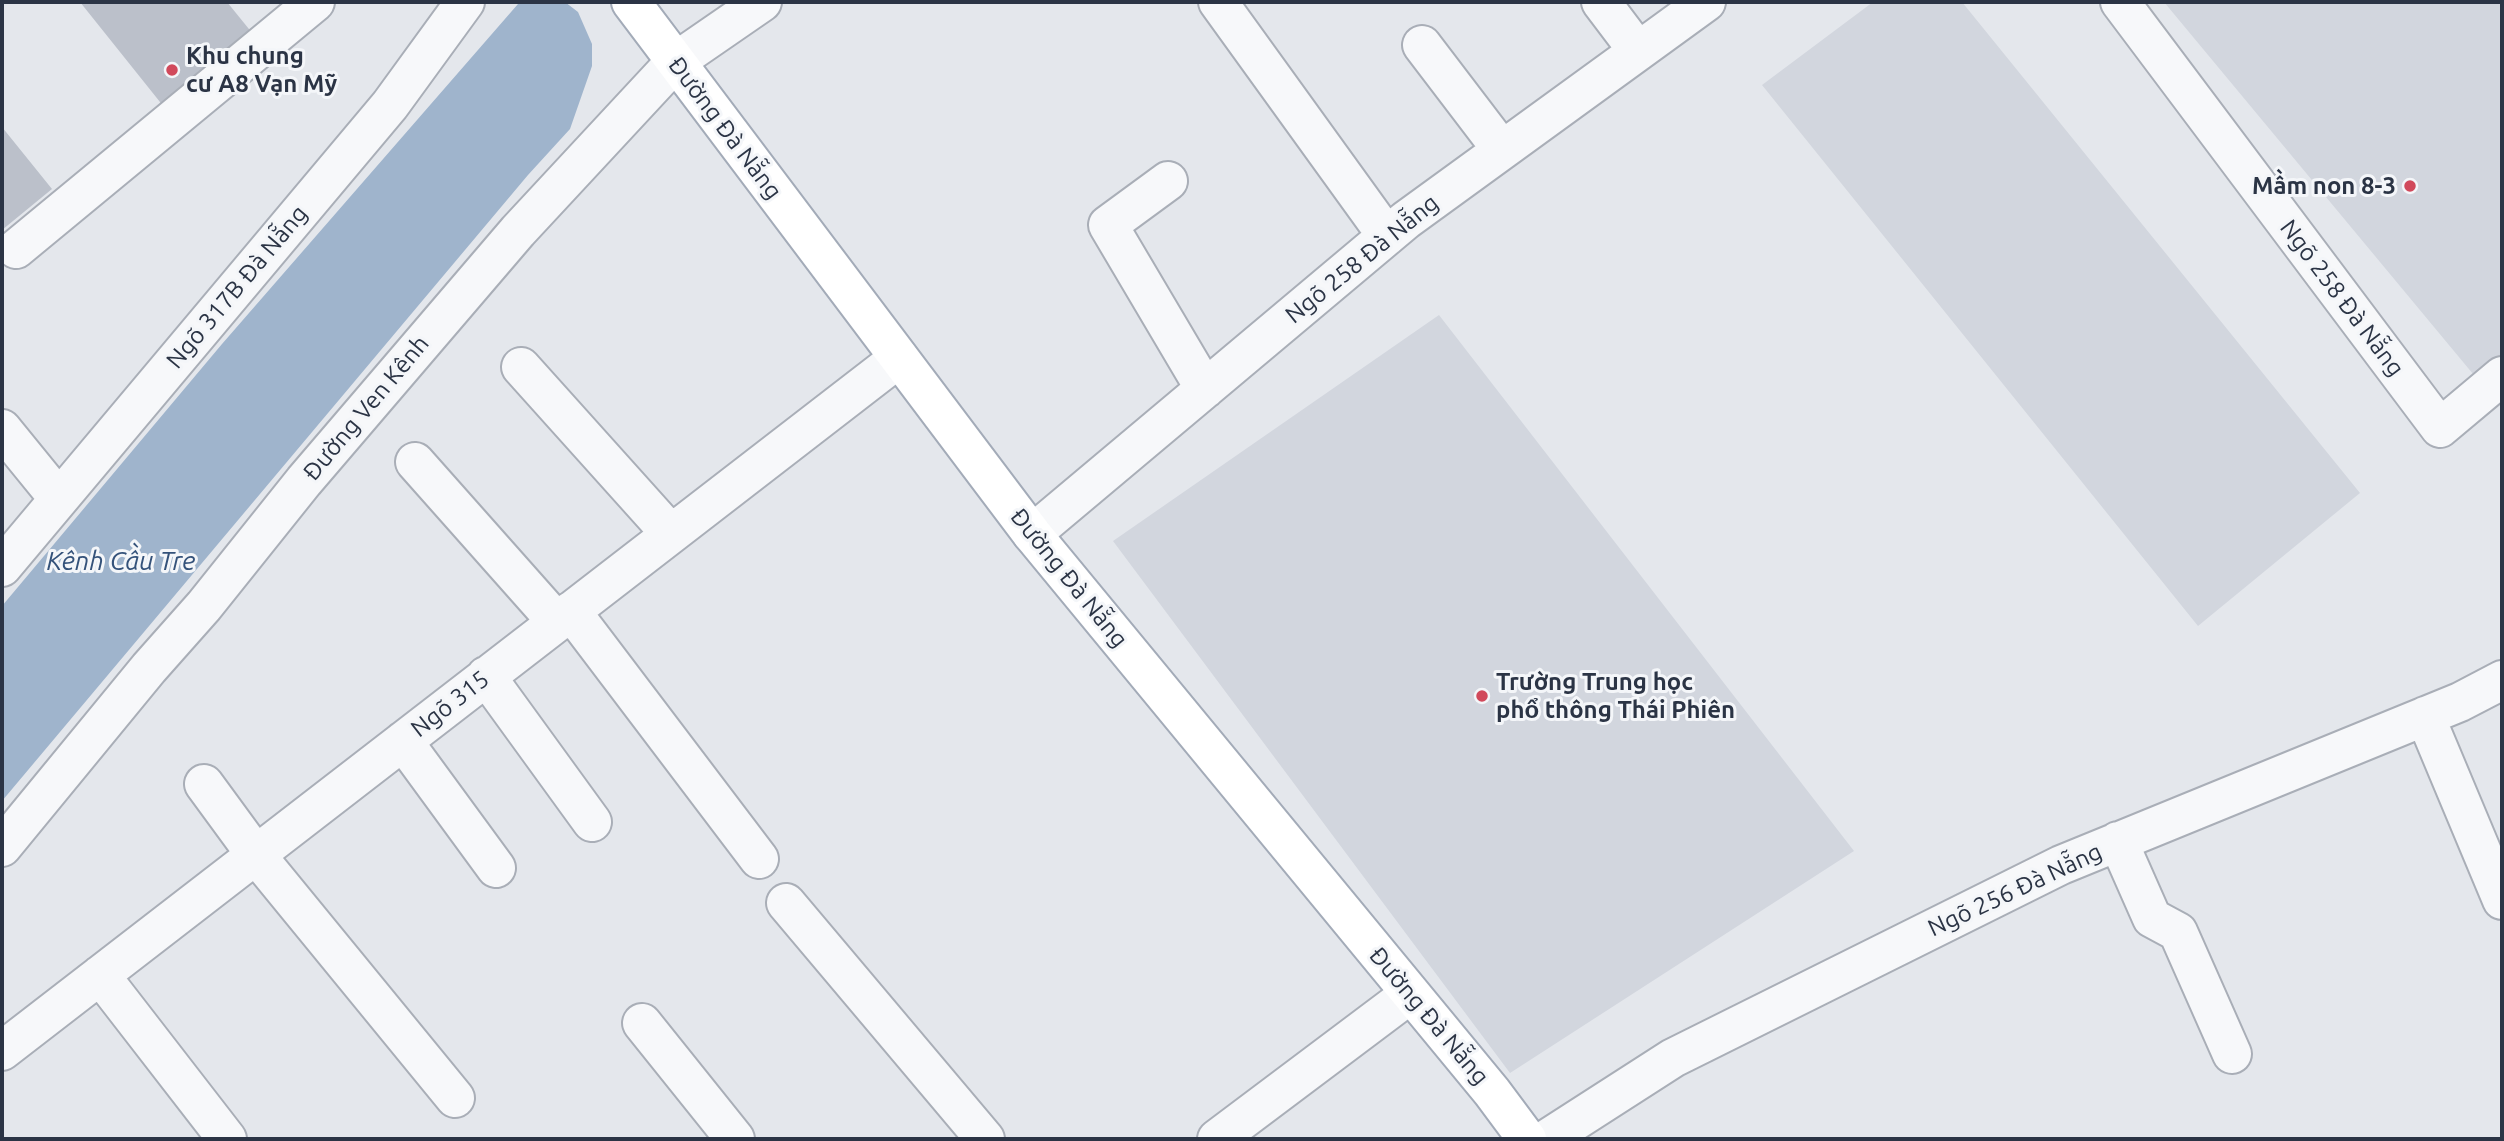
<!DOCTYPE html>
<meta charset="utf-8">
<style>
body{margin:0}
#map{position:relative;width:2504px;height:1141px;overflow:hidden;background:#e4e7ec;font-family:Ubuntu,sans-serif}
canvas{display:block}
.frame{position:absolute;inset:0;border:4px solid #2b3445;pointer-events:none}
</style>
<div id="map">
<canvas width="2504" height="1141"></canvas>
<div class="frame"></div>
</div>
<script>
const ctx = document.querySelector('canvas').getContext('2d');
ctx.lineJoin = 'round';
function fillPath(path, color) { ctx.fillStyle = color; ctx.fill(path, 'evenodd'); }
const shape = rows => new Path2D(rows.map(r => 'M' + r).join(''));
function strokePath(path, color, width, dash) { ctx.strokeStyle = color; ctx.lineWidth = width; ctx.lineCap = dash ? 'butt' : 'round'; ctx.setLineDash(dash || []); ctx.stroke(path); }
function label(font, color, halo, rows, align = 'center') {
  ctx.font = font + ' Ubuntu,sans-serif'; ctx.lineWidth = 6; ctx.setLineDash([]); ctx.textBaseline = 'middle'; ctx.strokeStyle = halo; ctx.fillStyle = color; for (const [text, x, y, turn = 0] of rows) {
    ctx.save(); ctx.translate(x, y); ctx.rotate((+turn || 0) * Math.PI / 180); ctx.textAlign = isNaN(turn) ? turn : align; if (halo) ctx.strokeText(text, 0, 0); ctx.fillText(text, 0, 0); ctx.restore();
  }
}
fillPath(shape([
 [1873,2,1962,2,2360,493,2198,626,1762,85],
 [2164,2,2502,2,2502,371,2483,386],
 [1439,315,1854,851,1510,1073,1113,541]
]), '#d2d6de');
fillPath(shape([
 [525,2,565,2,578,12,592,44,592,66,570,129,528,175,2,801,2,606,222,344,518,4]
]), '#9fb4cc');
fillPath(shape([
 [80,2,227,2,253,34,164,107],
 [2,127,52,189,2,230]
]), '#bbc0ca');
const minor = shape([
 [1218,2,1387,236],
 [1601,2,1638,51],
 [2120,2,2440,428,2502,376],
 [1422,45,1502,150],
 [1168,181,1108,225,1205,389],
 [16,249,315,2],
 [521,367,671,534],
 [2,429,59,499],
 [415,462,557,622],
 [1032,534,1406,220,1706,2],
 [2,567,390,105,465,2],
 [571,611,759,859],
 [486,676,592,822],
 [2425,716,2502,900],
 [403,741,496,868],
 [204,784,256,855,455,1098],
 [2118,841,2152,918,2178,932,2232,1054],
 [2,847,149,668,204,606,304,481,518,231,675,62,762,2],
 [786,903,985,1139],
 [100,975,227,1139],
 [642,1023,735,1139],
 [2,1051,899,358],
 [1217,1139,1410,994],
 [1547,1139,1673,1058,2061,865,2460,702,2502,680]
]);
const major = shape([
 [631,2,1032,534,1492,1092,1527,1139]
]);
strokePath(minor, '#a9aeb7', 42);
strokePath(major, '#a3abb8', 42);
strokePath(minor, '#f7f8fa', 38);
strokePath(major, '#fff', 38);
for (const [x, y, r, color] of [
 [172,70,7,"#d1495b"],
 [2410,186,7,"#d1495b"],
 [1482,696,7,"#d1495b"]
]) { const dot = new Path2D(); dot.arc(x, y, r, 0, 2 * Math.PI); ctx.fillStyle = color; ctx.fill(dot); strokePath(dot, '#f4f6f9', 2.5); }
label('bold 24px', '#2b3445', '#f4f6f9', [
 ["Khu chung",186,56],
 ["cư A8 Vạn Mỹ",186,84],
 ["Mầm non 8-3",2396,186,"right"],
 ["Trường Trung học",1496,682],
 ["phổ thông Thái Phiên",1496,710]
], 'left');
label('24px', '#2b3445', '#f4f6f9', [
 ["Đường Đà Nẵng",725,128,53],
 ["Ngõ 258 Đà Nẵng",1362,259,-39],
 ["Ngõ 317B Đà Nẵng",237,287,-50],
 ["Ngõ 258 Đà Nẵng",2342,298,53],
 ["Đường Ven Kênh",366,408,-50],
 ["Đường Đà Nẵng",1069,578,51],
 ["Ngõ 315",450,704,-38],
 ["Ngõ 256 Đà Nẵng",2015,890,-25],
 ["Đường Đà Nẵng",1429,1016,50]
]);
label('italic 26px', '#34527a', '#f4f6f9', [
 ["Kênh Cầu Tre",121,561]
]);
</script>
